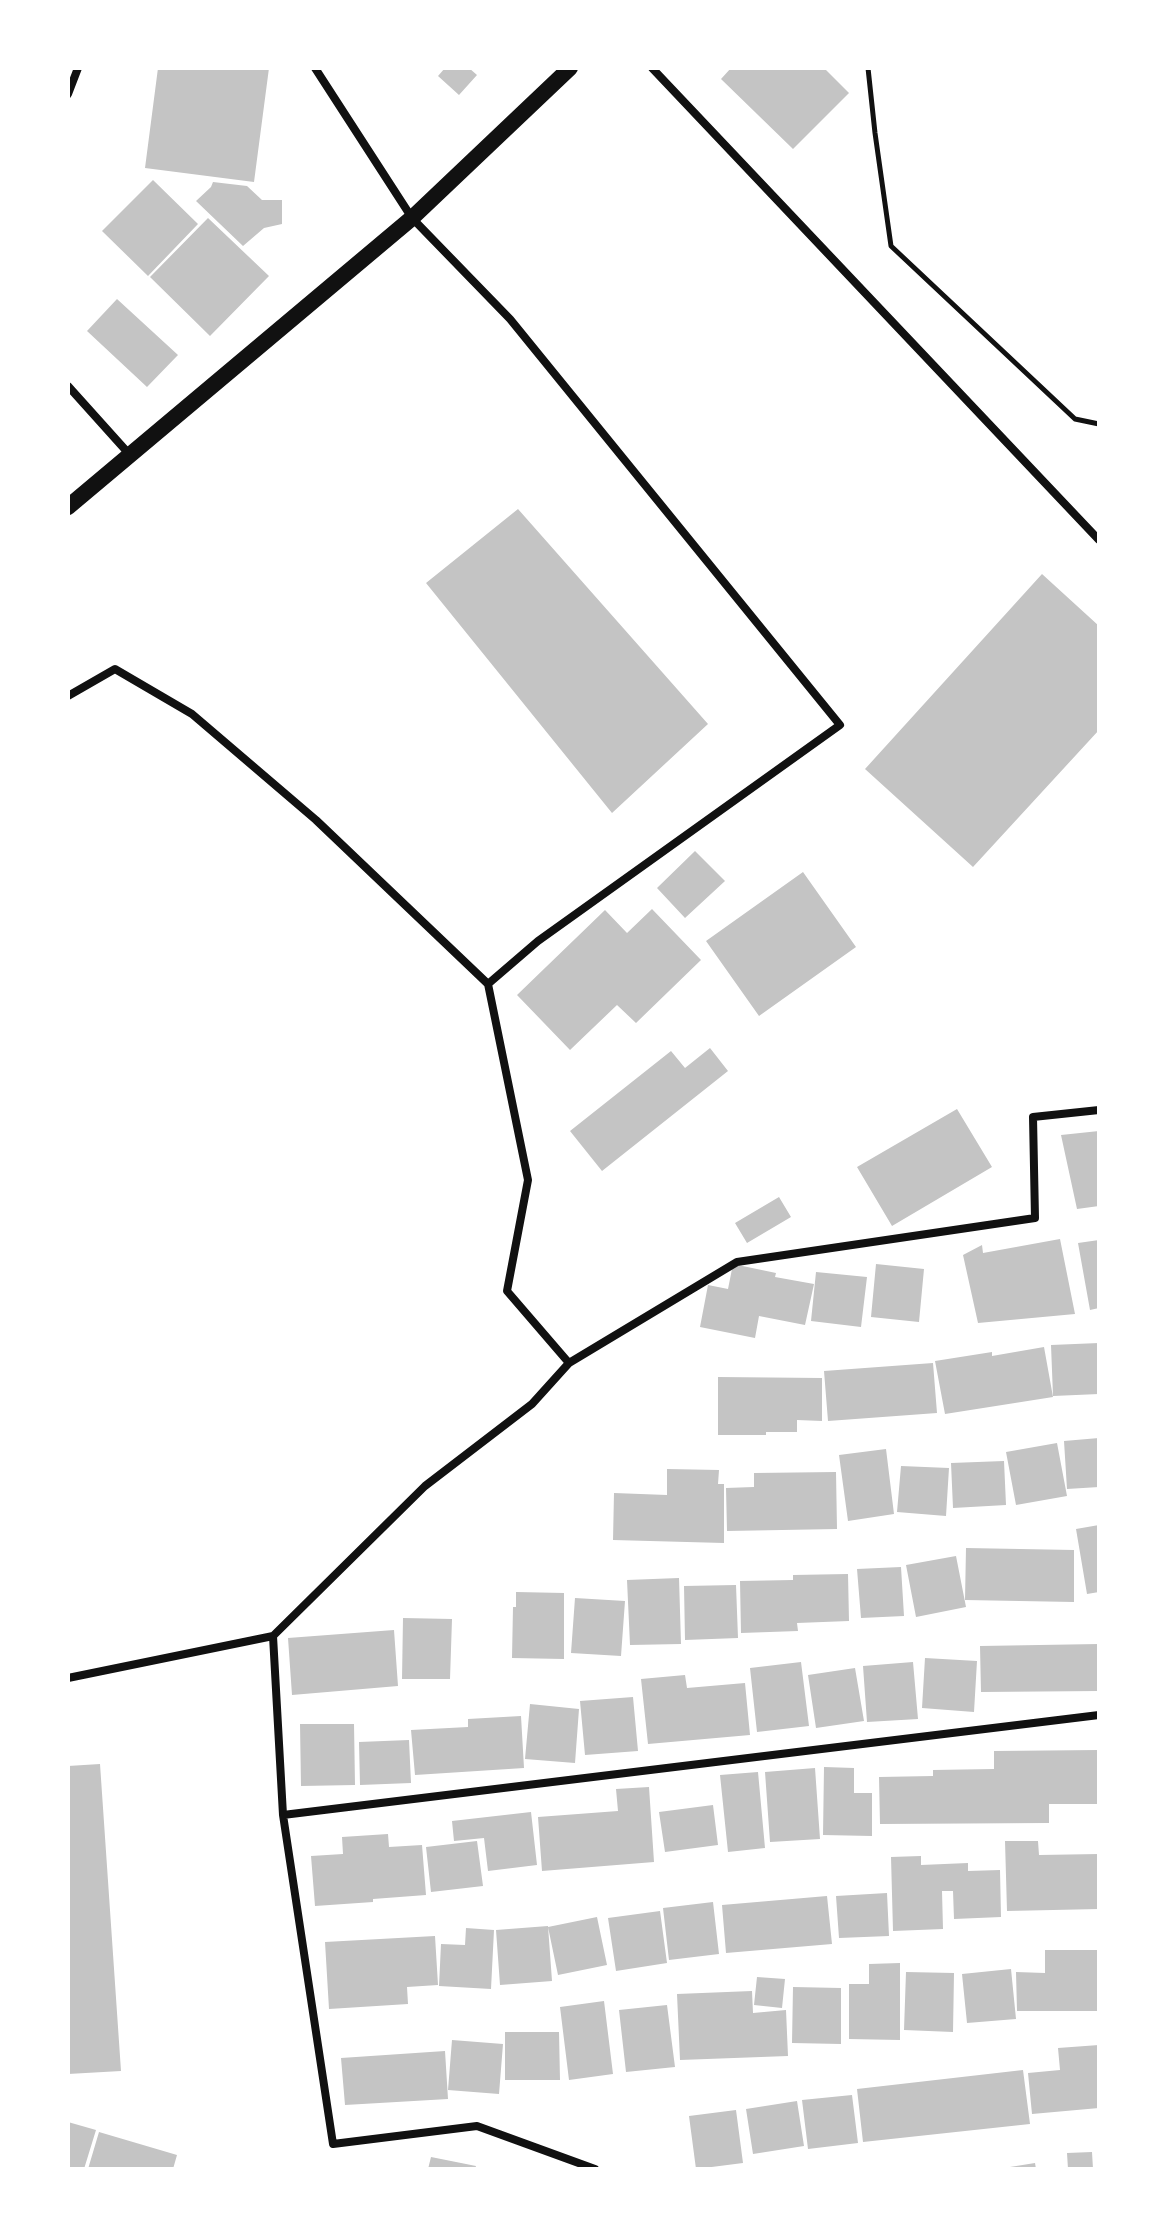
<!DOCTYPE html>
<style>
body{margin:0}
#map{position:relative;width:1167px;height:2237px;overflow:hidden;background:#fff;font-family:"IBM Plex Serif",serif}
canvas{display:block}
.frame{position:absolute;inset:0;border:70px solid #fff;pointer-events:none}
</style>
<div id="map">
<canvas width="1167" height="2237"></canvas>
<div class="frame"></div>
</div>
<script>
const ctx = document.querySelector('canvas').getContext('2d');
ctx.lineJoin = 'round';
function fillPath(path, color) { ctx.fillStyle = color; ctx.fill(path, 'evenodd'); }
const shape = rows => new Path2D(rows.map(r => 'M' + r).join(''));
function strokePath(path, color, width, dash) { ctx.strokeStyle = color; ctx.lineWidth = width; ctx.lineCap = dash ? 'butt' : 'round'; ctx.setLineDash(dash || []); ctx.stroke(path); }
fillPath(shape([
 [158,68,269,68,254,182,145,168],
 [445,68,469,68,477,75,459,95,438,76],
 [731,68,824,68,849,93,793,149,721,79],
 [153,180,198,224,148,276,102,231],
 [213,182,247,186,262,200,282,200,282,224,264,228,243,246,196,201,211,187],
 [208,218,269,276,210,336,150,277],
 [117,299,178,355,147,387,87,331],
 [518,509,708,724,612,813,426,583],
 [1042,574,1099,626,1099,730,973,867,865,769],
 [695,851,725,881,685,918,657,888],
 [803,872,856,947,759,1016,706,941],
 [652,909,701,960,636,1023,617,1005,570,1050,517,995,605,910,627,933],
 [710,1048,728,1071,602,1171,570,1131,671,1051,685,1068],
 [957,1109,992,1167,892,1226,857,1167],
 [1099,1131,1099,1206,1077,1209,1061,1135],
 [779,1197,791,1217,747,1243,735,1223],
 [1060,1239,1075,1314,978,1323,963,1255,982,1245,983,1253],
 [1099,1240,1099,1308,1090,1310,1078,1243],
 [733,1264,776,1273,775,1277,814,1284,805,1325,759,1316,755,1338,700,1327,708,1285,728,1289],
 [876,1264,924,1269,919,1322,871,1317],
 [816,1272,867,1277,861,1327,811,1321],
 [1099,1343,1099,1394,1053,1396,1051,1345],
 [1044,1347,1053,1397,945,1414,935,1361,992,1352,992,1356],
 [933,1363,937,1413,828,1421,824,1371],
 [718,1377,822,1378,822,1421,797,1420,797,1432,766,1432,766,1435,718,1435],
 [1099,1438,1099,1487,1067,1489,1064,1441],
 [1057,1443,1067,1496,1016,1505,1006,1452],
 [886,1449,894,1514,848,1521,839,1455],
 [1004,1461,1006,1505,953,1508,951,1463],
 [901,1466,949,1468,946,1516,897,1512],
 [667,1469,719,1470,718,1484,724,1484,724,1543,613,1540,614,1493,667,1495],
 [836,1472,837,1529,727,1531,726,1488,754,1487,754,1473],
 [1099,1525,1099,1592,1087,1594,1076,1529],
 [966,1548,1074,1550,1074,1602,965,1600],
 [956,1556,966,1607,916,1617,906,1565],
 [901,1567,904,1616,861,1618,857,1569],
 [848,1574,849,1621,797,1623,798,1631,741,1633,740,1581,793,1580,793,1575],
 [679,1578,681,1644,630,1645,627,1580],
 [736,1585,738,1638,685,1640,684,1586],
 [516,1592,564,1593,564,1659,512,1658,513,1607,516,1607],
 [575,1598,625,1601,621,1656,571,1653],
 [403,1618,452,1619,450,1679,402,1679],
 [394,1630,398,1686,292,1695,288,1638],
 [1099,1644,1099,1691,981,1692,980,1646],
 [925,1658,977,1661,974,1712,922,1708],
 [801,1662,809,1726,757,1732,750,1668],
 [913,1662,918,1719,867,1722,863,1666],
 [855,1668,864,1721,816,1728,808,1675],
 [685,1675,687,1688,745,1683,750,1735,648,1744,641,1679],
 [633,1697,638,1751,585,1755,580,1701],
 [530,1704,579,1709,575,1763,525,1759],
 [521,1716,524,1768,415,1775,411,1730,468,1727,468,1719],
 [300,1724,354,1724,355,1785,301,1786],
 [409,1740,411,1783,360,1785,359,1742],
 [1099,1750,1099,1804,1049,1804,1049,1823,880,1824,879,1777,933,1776,933,1770,994,1769,994,1751],
 [100,1764,121,2071,68,2074,68,1766],
 [824,1767,854,1768,854,1793,872,1793,872,1836,823,1835],
 [815,1768,820,1839,770,1842,765,1772],
 [758,1772,765,1848,728,1852,720,1775],
 [649,1787,654,1862,542,1871,538,1817,618,1811,616,1789],
 [713,1805,718,1845,665,1852,659,1812],
 [531,1812,537,1865,488,1871,484,1838,454,1841,452,1821],
 [388,1834,389,1847,422,1845,426,1895,373,1899,373,1902,315,1906,311,1856,343,1854,342,1837],
 [477,1841,483,1886,431,1892,426,1847],
 [1005,1841,1038,1841,1039,1855,1099,1854,1099,1909,1007,1911],
 [921,1856,921,1865,968,1863,968,1871,1000,1870,1001,1917,954,1919,953,1891,942,1891,943,1929,893,1931,891,1857],
 [887,1893,889,1936,839,1938,836,1896],
 [827,1896,832,1944,726,1953,722,1905],
 [713,1902,719,1954,669,1960,663,1908],
 [660,1911,667,1963,616,1971,608,1918],
 [597,1917,607,1965,558,1975,548,1927],
 [548,1926,552,1981,500,1985,496,1930],
 [466,1928,494,1930,491,1989,439,1986,441,1944,465,1945],
 [435,1936,438,1985,407,1987,408,2004,329,2009,325,1942],
 [1045,1950,1099,1950,1099,2011,1017,2011,1016,1972,1045,1973],
 [900,1963,900,2040,849,2039,849,1984,869,1984,869,1964],
 [1011,1969,1016,2019,967,2023,962,1974],
 [906,1972,954,1973,953,2032,904,2030],
 [757,1977,785,1979,782,2008,754,2005],
 [793,1987,841,1988,841,2044,792,2043],
 [752,1991,753,2013,786,2010,788,2056,680,2060,677,1994],
 [604,2001,613,2074,569,2080,560,2007],
 [667,2005,675,2067,626,2072,619,2010],
 [505,2032,559,2032,560,2080,505,2080],
 [452,2040,503,2044,499,2094,448,2090],
 [1099,2045,1099,2108,1032,2114,1028,2073,1060,2070,1058,2048],
 [445,2051,448,2099,345,2105,341,2058],
 [1023,2070,1030,2124,863,2142,857,2089],
 [852,2095,858,2143,808,2149,802,2100],
 [797,2101,804,2146,753,2154,746,2109],
 [736,2110,743,2163,696,2169,689,2116],
 [68,2122,96,2130,84,2169,68,2169],
 [99,2132,177,2155,173,2169,88,2169],
 [1092,2152,1093,2169,1068,2169,1067,2153],
 [431,2157,476,2166,475,2169,428,2169],
 [1035,2163,1036,2169,1010,2169,1010,2167]
]), '#c4c4c4');
strokePath(shape([
 [868,68,875,133,891,246,1075,419,1099,424]
]), '#111', 5);
strokePath(shape([
 [315,68,412,218,510,319,840,725,538,941,488,984,528,1180,507,1291,569,1363],
 [652,68,1099,540],
 [68,94,78,68],
 [68,386,130,455],
 [68,696,115,669,192,714,316,820,488,984],
 [68,1678,273,1636],
 [283,1815,1099,1715],
 [595,2169,477,2126,333,2144,283,1815,273,1636,425,1486,532,1404,569,1363,737,1262,1035,1218,1033,1117,1099,1110]
]), '#111', 8);
strokePath(shape([
 [68,507,412,218,570,68]
]), '#111', 16);
</script>
